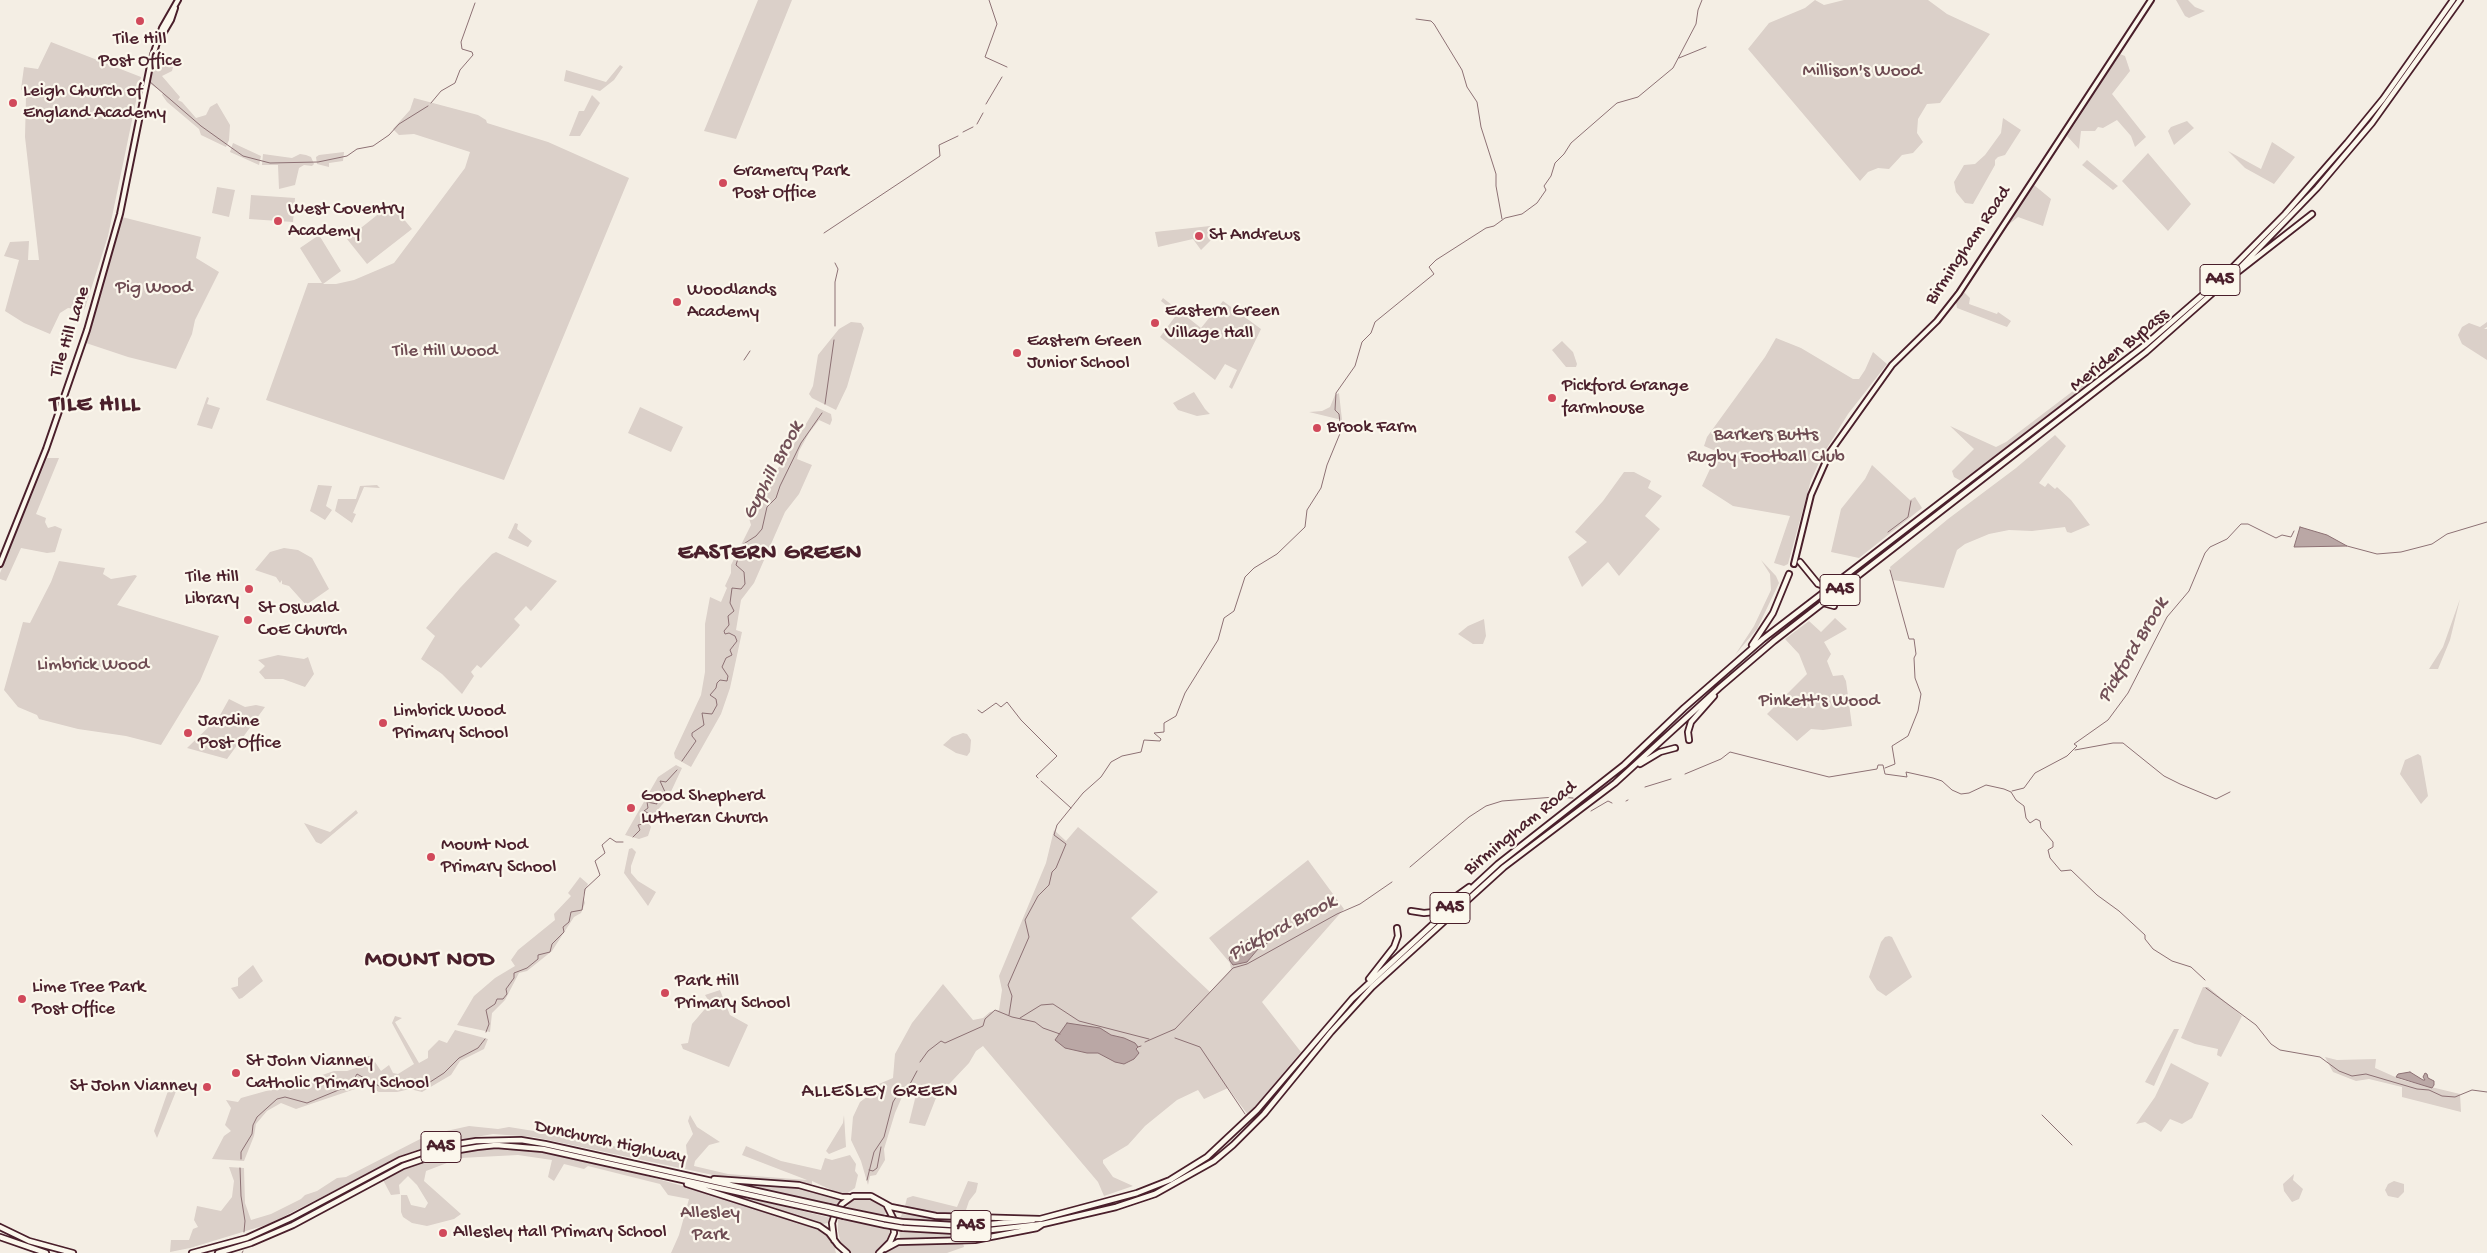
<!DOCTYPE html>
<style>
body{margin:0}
canvas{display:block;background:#f4eee4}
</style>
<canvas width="2487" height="1253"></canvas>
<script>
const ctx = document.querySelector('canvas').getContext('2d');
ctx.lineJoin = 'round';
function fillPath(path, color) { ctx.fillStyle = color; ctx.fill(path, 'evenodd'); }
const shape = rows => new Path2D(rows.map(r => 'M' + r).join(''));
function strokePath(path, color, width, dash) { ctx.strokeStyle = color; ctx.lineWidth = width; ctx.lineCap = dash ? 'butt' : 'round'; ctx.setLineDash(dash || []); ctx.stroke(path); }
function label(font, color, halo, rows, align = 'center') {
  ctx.font = font + ' "Gochi Hand",sans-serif'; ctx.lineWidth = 4.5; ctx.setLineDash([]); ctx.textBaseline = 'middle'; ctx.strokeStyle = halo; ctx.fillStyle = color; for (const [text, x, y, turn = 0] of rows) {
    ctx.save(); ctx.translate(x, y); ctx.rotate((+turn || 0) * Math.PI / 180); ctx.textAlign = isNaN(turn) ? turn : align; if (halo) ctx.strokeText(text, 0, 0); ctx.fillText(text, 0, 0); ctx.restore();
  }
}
fillPath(shape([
 [758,0,792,0,736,139,704,131],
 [1815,0,1824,5,1844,0,1928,0,1947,14,1990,34,1940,103,1927,104,1918,119,1917,133,1923,142,1913,153,1902,155,1889,169,1878,168,1868,172,1860,181,1748,49,1769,23,1805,8],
 [2176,0,2188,0,2195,7,2205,11,2189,18,2185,16],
 [51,42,141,77,108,236,85,308,84,310,68,308,60,313,50,334,24,323,5,311,19,260,4,256,10,242,29,241,28,260,39,260,25,137,26,96,21,89,24,67,38,69],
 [2120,54,2125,56,2130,71,2112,94,2146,137,2135,147,2131,136,2117,120,2103,128,2098,127,2095,131,2081,131,2079,149,2067,136],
 [153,63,173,67,172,71,162,76,180,97,178,100,182,102,196,118,206,115,210,107,217,103,230,125,229,140,226,147,201,135,199,129,167,102,162,95,163,93,148,82],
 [620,65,623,67,614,80,600,91,564,81,566,70,606,82],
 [592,95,600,103,580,136,569,136,579,111,584,111],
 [414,98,478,115,486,120,487,123,548,142,629,178,504,480,266,400,308,283,322,283,300,248,319,235,341,271,323,284,336,284,354,280,394,263,465,168,470,152,414,134,399,135,393,129,410,110],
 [2003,118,2021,130,2005,155,1998,157,1995,160,1995,165,1973,204,1965,203,1956,192,1954,182,1964,165,1975,164,1985,155,2001,133],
 [2187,121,2194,128,2174,145,2168,131,2171,127],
 [2272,142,2295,157,2274,184,2245,168,2228,151,2261,169],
 [233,143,261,156,259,165,230,152],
 [344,152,343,161,329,163,329,167,317,164,316,157,319,155],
 [2148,153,2191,204,2168,231,2122,181],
 [263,154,292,158,300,154,306,155,311,157,314,164,312,166,304,165,299,168,295,185,279,189,278,165,262,165],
 [2087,160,2118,186,2113,190,2082,165],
 [2034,185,2051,199,2043,226,2018,217,2002,230],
 [217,187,235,190,229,217,212,213],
 [251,195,295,198,293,222,249,219],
 [391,204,412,229,367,264,347,239],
 [122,217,201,237,196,258,219,272,195,320,192,334,176,369,128,357,86,343],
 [1210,226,1212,239,1201,250,1193,239,1158,247,1155,232],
 [1964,292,1970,298,1969,304,1997,314,1998,312,2011,321,2007,327,1957,308,1956,302],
 [1163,298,1201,328,1223,301,1261,329,1232,389,1229,387,1237,370,1225,364,1215,380,1160,337,1177,314,1161,301],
 [851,322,861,323,864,328,847,387,836,410,812,398,809,394,813,386,818,355,839,329],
 [2487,322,2487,327,2484,329,2487,329,2487,360,2462,344,2458,335,2462,327,2469,323,2480,327],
 [1776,338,1801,348,1853,379,1859,379,1865,370,1873,352,1887,364,1848,414,1822,456,1811,480,1788,564,1784,566,1774,563,1790,516,1733,506,1702,486,1718,452,1704,446,1707,437,1765,357],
 [1562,341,1573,352,1577,364,1576,367,1566,367,1552,350],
 [2094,375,2095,379,1991,460,1961,481,1954,477,1952,471,1974,449,1950,426,1996,447,2006,442],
 [1194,392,1205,409,1210,414,1197,416,1178,410,1173,403],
 [1339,393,1342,420,1309,412,1322,411,1330,407,1335,395],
 [207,397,209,398,207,404,220,408,212,429,197,425],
 [640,407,683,427,671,452,628,433],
 [816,407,831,414,832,420,830,425,819,420,809,433,799,451,797,459,812,465,799,494,785,512,754,583,741,600,736,630,742,632,730,688,721,714,691,767,675,758,674,753,701,695,705,672,705,624,710,597,721,602,727,588,725,586,731,573,731,565,751,525,749,518,753,517,761,489,784,461],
 [2055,435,2066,446,2039,483,2045,487,2048,483,2055,489,2057,487,2071,500,2090,525,2071,533,2067,532,2065,527,2032,531,2009,530,1989,534,1965,544,1957,550,1944,588,1893,580,1890,567,1948,519,2016,468],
 [47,458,59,458,36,514,46,518,45,522,48,528,55,526,62,529,55,552,47,553,21,548,6,581,0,579,0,573],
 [1872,465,1910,500,1915,497,1922,508,1859,558,1831,552,1841,509,1865,479],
 [1624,472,1634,472,1651,481,1648,488,1662,496,1645,516,1660,529,1619,576,1608,562,1582,587,1568,557,1587,542,1575,532,1603,501],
 [318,485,332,486,326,506,332,510,325,520,310,511],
 [377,485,380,488,364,487,353,513,356,514,352,523,335,511,338,499,356,499,360,486],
 [515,523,518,524,517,529,532,541,528,547,508,538],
 [284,548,298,550,312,558,329,589,306,605,289,586,282,584,282,580,280,583,276,577,255,570,270,552],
 [496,552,557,581,531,611,526,606,514,619,520,625,518,628,481,668,477,665,471,672,474,676,462,694,442,674,421,659,435,636,426,628,460,588,492,554],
 [1761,560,1776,576,1779,583,1757,629,1735,655,1754,626,1771,590,1770,574],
 [59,561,105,568,103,574,111,579,135,575,137,576,117,605,219,636,200,681,161,745,126,736,78,729,39,719,37,715,18,707,4,690,23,622,30,623,51,582],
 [2460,599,2450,640,2438,669,2429,669,2443,647],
 [1835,618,1847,629,1824,642,1831,654,1827,661,1833,676,1843,675,1846,681,1852,726,1823,730,1811,729,1797,741,1767,714,1807,674,1799,654,1785,639,1809,621,1821,632],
 [1484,619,1486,636,1483,644,1473,644,1458,634,1468,626],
 [278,655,304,659,308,657,314,674,305,687,283,679,265,679,259,672,265,666,258,660],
 [229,699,245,707,256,705,265,707,227,759,187,748,219,717],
 [963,733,967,734,971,740,970,752,967,756,956,753,943,745,952,737],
 [2418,754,2421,756,2428,796,2421,804,2400,774,2405,760],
 [676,765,682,768,668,798,648,821,651,827,648,836,639,839,625,835,658,777],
 [356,810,358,813,321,844,316,842,304,823,330,832],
 [1078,827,1158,892,1131,918,1210,992,1231,969,1230,963,1209,938,1308,860,1344,909,1262,1002,1301,1052,1248,1115,1228,1088,1204,1099,1198,1090,1177,1100,1145,1126,1128,1145,1103,1160,1103,1163,1113,1177,1133,1186,1104,1196,1098,1182,983,1046,976,1051,969,1063,936,1098,925,1126,909,1123,917,1091,912,1088,905,1090,895,1113,884,1149,885,1160,876,1175,870,1176,868,1185,861,1161,851,1140,853,1117,860,1102,872,1093,874,1086,893,1078,895,1054,912,1023,943,984,973,1020,983,1018,990,1012,999,1010,1002,990,999,976,1046,863,1054,830,1066,841],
 [632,848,636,852,631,866,631,873,638,881,656,892,648,906,624,873,629,849],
 [580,877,588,884,583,896,585,903,581,913,574,917,552,951,527,971,519,973,505,1000,492,1013,490,1032,457,1025,474,996,495,978,515,966,511,960,518,950,555,920,554,914,571,896,568,893],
 [1889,936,1892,937,1912,977,1886,996,1877,990,1869,977,1881,942,1885,937],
 [253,965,263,981,242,998,239,999,231,988,238,986,238,978],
 [2203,987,2208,987,2242,1016,2221,1057,2217,1055,2218,1049,2195,1044,2181,1038],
 [720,990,730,1015,748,1025,729,1067,683,1049,681,1044,688,1043,692,1024,710,1003,705,995],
 [395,1016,402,1018,395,1022,419,1063,428,1058,428,1051,439,1040,447,1043,455,1030,488,1039,484,1049,460,1061,451,1075,422,1092,410,1089,397,1092,379,1092,360,1082,355,1089,296,1109,281,1103,267,1111,256,1124,254,1136,244,1161,212,1159,224,1136,231,1131,225,1125,231,1108,226,1100,238,1102,241,1098,266,1091,284,1088,334,1071,347,1071,362,1066,368,1060,367,1056,371,1056,381,1071,389,1065,393,1073,398,1074,414,1064,392,1023],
 [2174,1029,2179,1029,2154,1086,2145,1082],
 [2325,1057,2337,1060,2376,1059,2375,1068,2402,1080,2460,1094,2461,1112,2402,1097,2402,1087,2369,1079,2356,1081,2333,1072],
 [2171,1063,2209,1083,2192,1118,2182,1124,2170,1119,2161,1132,2145,1122,2136,1124,2155,1097],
 [169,1088,177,1089,157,1138,154,1131],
 [690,1115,697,1127,720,1142,709,1145,695,1161,694,1166,728,1174,807,1180,742,1155,746,1146,781,1161,821,1170,825,1158,832,1160,850,1155,856,1164,855,1171,858,1175,855,1188,846,1194,838,1193,812,1181,812,1184,807,1185,727,1178,534,1137,493,1134,431,1145,406,1154,269,1224,190,1248,170,1252,171,1240,189,1240,193,1229,198,1227,194,1220,197,1206,221,1211,232,1197,234,1181,229,1167,244,1168,245,1203,251,1220,271,1214,301,1199,305,1195,317,1191,337,1178,346,1177,428,1135,469,1126,498,1129,509,1127,583,1139,685,1163,687,1155,686,1145,693,1134,688,1121],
 [844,1115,846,1147,829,1154,826,1151,843,1123],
 [496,1147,537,1150,614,1167,755,1206,760,1210,819,1228,832,1238,836,1253,671,1253,679,1235,689,1199,668,1195,660,1184,588,1166,584,1169,564,1164,554,1181,548,1177,552,1160,518,1155,460,1158,426,1171,424,1181,461,1214,454,1219,427,1226,412,1223,403,1217,401,1212,401,1195,407,1195,411,1205,425,1208,428,1203,417,1185,408,1176,399,1185,400,1194,391,1195,383,1180,425,1160,471,1149],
 [2294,1174,2293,1180,2303,1189,2299,1199,2292,1202,2284,1191,2283,1184],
 [968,1181,978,1183,976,1192,969,1201,965,1213,954,1217,905,1206,907,1198,913,1196,957,1207],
 [2394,1181,2404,1184,2404,1192,2398,1198,2388,1196,2385,1190,2388,1184],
 [746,1182,801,1189,839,1199,841,1203,838,1205,831,1205,746,1185],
 [737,1197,745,1197,831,1218,828,1223,823,1224],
 [857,1198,875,1201,883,1207,886,1213,883,1215,847,1207,851,1201],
 [902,1214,964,1220,966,1223,899,1220],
 [838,1218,889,1230,890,1237,887,1242,874,1253,852,1253,841,1244,838,1231],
 [899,1230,981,1233,981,1239,903,1240,900,1238],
 [963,1243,964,1247,947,1253,885,1253,890,1247,900,1244]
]), '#dbd0c9');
const water = shape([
 [2300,527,2327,535,2347,546,2294,547,2300,527],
 [1263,936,1272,940,1258,949,1247,962,1233,965,1230,961,1229,958,1237,948,1249,939,1257,940,1263,936],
 [1067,1023,1100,1028,1111,1035,1124,1038,1135,1043,1138,1047,1136,1049,1139,1053,1134,1059,1124,1064,1115,1062,1098,1053,1087,1053,1065,1048,1055,1040,1067,1023],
 [2410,1072,2423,1080,2425,1080,2423,1077,2425,1073,2427,1074,2428,1078,2434,1081,2434,1085,2432,1088,2396,1077,2398,1074,2410,1072]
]);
fillPath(water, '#baa7a5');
strokePath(water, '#8d7174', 1);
strokePath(shape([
 [989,0,997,24,985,57,1007,67],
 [1416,19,1431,21,1434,24,1462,70,1467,87,1477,102,1481,127,1496,174,1496,186,1502,219],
 [1679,58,1706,47],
 [149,81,201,126,243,156,270,163,318,162,347,156,357,149,373,146,389,135,399,124,428,106],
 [431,103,441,91,455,83,460,70,473,55,472,52,462,49,461,42,475,3],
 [986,104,1002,77],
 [977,124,983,113],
 [963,132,973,127],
 [824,233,940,156,939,145,958,136],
 [835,326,835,282,838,269,835,263],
 [744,360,750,351],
 [825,404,834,340],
 [1888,532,1908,517,1911,501],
 [2347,546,2377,554,2401,552,2432,544,2447,534,2487,522],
 [978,710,982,713,996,703,1001,707,1007,702,1021,720,1057,756,1036,776,1038,778],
 [2075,750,2113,743,2123,743,2164,776,2180,784,2216,799,2230,792],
 [682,761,696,741,692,736,692,733,704,725,702,713,712,714,717,705,716,699,710,695,716,688,717,683,720,680,727,681,728,676,722,667,726,658,732,655,730,650,737,641,735,636,729,633,725,634,724,631,729,625,728,616,734,611,730,603,732,588,741,589,745,584,744,572,736,565,742,545,756,536,762,529,767,507,776,498,780,486,801,443,822,413],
 [1885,768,1895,764,1892,746,1908,736,1918,711,1921,694,1915,678,1914,658,1916,654,1914,639,1909,639,1890,570],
 [1685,774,1721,759,1730,752,1829,777,1877,769,1878,765,1883,765,1885,774,1907,777,1906,772,1933,778,1942,781,1952,790,1961,794,1969,793,1986,785,2004,789,2011,792,2016,800,2024,806,2026,818,2030,823,2036,819,2040,821,2041,828,2053,842,2053,847,2048,850,2050,858,2061,871,2071,870,2097,895,2119,911,2145,935,2145,939,2153,949,2172,961,2191,967,2205,980],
 [1041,781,1071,808],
 [1645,787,1671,779],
 [2012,791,2024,788,2035,773,2067,756,2077,746,2074,744,2108,720,2128,693,2167,617,2189,591,2205,553,2210,547,2227,539,2241,524,2248,524,2276,538,2282,535,2291,537,2294,531],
 [1626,801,1628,800],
 [1591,811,1608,801,1612,803],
 [633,837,640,830,638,825,643,824,644,820,650,816,650,814,644,811,648,808,647,802,657,804,657,795,665,792,660,781,666,782,677,770],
 [1410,867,1469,817,1486,806,1502,801,1555,797,1573,798],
 [2206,988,2256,1025,2271,1044,2280,1050,2320,1057,2339,1071,2352,1076,2366,1074,2417,1089,2429,1090,2442,1096,2455,1097,2472,1090,2487,1092],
 [1009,1015,1012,996,1008,985,1029,937,1025,920,1038,896,1049,885,1052,872,1056,868,1066,844,1054,835,1057,825,1083,793,1101,777,1111,762,1122,756,1141,752,1144,740,1160,741,1161,739,1154,733,1164,732,1164,723,1176,716,1185,693,1218,640,1224,618,1234,611,1245,577,1254,568,1277,554,1305,527,1307,510,1321,488,1327,465,1341,431,1339,414,1335,410,1336,393,1355,366,1362,342,1371,333,1375,322,1434,274,1429,267,1436,260,1486,228,1494,226,1505,218,1522,214,1537,203,1546,190,1544,186,1551,176,1555,163,1564,154,1571,143,1617,103,1638,97,1673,68,1696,24,1698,10,1702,0],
 [1020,1018,1041,1005,1053,1004,1079,1021,1149,1039],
 [486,1032,489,1024,486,1010,495,1004,497,999,503,999,507,994,506,989,514,978,514,973,527,968,538,959,538,955,550,952,552,944,564,932,563,927,569,922,571,912,582,910,585,889,600,875,595,861,605,853,602,845,610,838,616,842,623,842],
 [1175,1038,1200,1047,1245,1114],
 [1145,1042,1175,1029,1233,968,1247,964,1337,914,1360,904,1392,882],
 [1138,1047,1141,1046],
 [920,1062,928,1051,941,1041,945,1043,983,1026,985,1019,995,1010,1012,1017,1035,1022,1043,1028,1060,1034],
 [2042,1115,2072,1145],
 [241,1159,241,1152,252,1134,253,1125,257,1117,277,1099,285,1097,307,1103,341,1089,348,1089,357,1074,379,1086,398,1086,411,1083,420,1086,427,1084,444,1073,459,1058,478,1048,485,1039],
 [240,1168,241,1196,245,1221,244,1232],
 [869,1170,873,1171,877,1168,881,1147],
 [867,1180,874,1152,884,1137,893,1102,901,1089,912,1086,910,1084,917,1071],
 [242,1253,243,1251]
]), '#8d7174', 1);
const major = shape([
 [161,37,171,20,175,8],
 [0,564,46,449,87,330,120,214,151,61,162,28,178,0],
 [1794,564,1811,495,1830,452,1892,365,1937,321,1959,293,2151,0]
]);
const highway = shape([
 [2239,271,2312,214],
 [1800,562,1818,584,1829,588],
 [1823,603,1834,606,1835,595],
 [1752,645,1773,613,1789,574],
 [1689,740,1688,732,1691,722,1714,696],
 [1640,764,1660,752,1675,748],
 [1411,911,1424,913,1434,912,1469,887],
 [1369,979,1394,947,1398,936,1397,928],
 [714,1179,799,1185,842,1197,849,1197],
 [687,1184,819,1226,829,1233,838,1245,847,1253],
 [846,1211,885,1219],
 [844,1216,885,1225],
 [902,1222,970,1226,1033,1220],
 [0,1227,29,1241,73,1253],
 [903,1228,973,1232,1042,1224],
 [0,1237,46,1253],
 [834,1240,832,1223,835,1214,842,1204,853,1196,871,1196,891,1207,936,1216,1040,1219,1137,1193,1170,1180,1207,1157,1257,1110,1352,999,1498,864,1624,765,1684,708,1763,639,2145,345,2221,279,2285,214,2347,143,2383,99,2453,0],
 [885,1249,898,1242,975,1240,1037,1228,1043,1224,1116,1207,1155,1194,1214,1161,1233,1145,1264,1114,1331,1032,1372,987,1504,867,1615,783,1719,688,1774,641,2146,352,2234,274,2317,188,2372,123,2460,0],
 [192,1253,247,1238,291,1218,400,1160,439,1147,476,1141,521,1140,545,1144,829,1207],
 [218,1253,251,1243,293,1225,403,1166,441,1153,477,1147,496,1145,543,1149,827,1212],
 [879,1253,890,1242,894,1233,893,1218,887,1206]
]);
strokePath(major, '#4a1f2b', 8);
strokePath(highway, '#4a1f2b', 8);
strokePath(major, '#fbf7ec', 4);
strokePath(highway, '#fbf7ec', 4.5);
const highwayBridge = shape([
 [829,1207,846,1211],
 [827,1212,844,1216],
 [885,1219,902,1222],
 [885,1225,903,1228]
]);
strokePath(highwayBridge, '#4a1f2b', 8, []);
strokePath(highwayBridge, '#fbf7ec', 4.5);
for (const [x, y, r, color] of [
 [140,21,5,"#d1495b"],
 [13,103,5,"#d1495b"],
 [723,183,5,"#d1495b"],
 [278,221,5,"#d1495b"],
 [1199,236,5,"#d1495b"],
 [677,302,5,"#d1495b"],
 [1155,323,5,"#d1495b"],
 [1017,353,5,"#d1495b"],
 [1552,398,5,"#d1495b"],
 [1317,428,5,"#d1495b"],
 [249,589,5,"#d1495b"],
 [248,620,5,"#d1495b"],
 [383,723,5,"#d1495b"],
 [188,733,5,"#d1495b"],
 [631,808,5,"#d1495b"],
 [431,857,5,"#d1495b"],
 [665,993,5,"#d1495b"],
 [22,999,5,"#d1495b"],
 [236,1073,5,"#d1495b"],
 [207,1087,5,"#d1495b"],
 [443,1233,5,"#d1495b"]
]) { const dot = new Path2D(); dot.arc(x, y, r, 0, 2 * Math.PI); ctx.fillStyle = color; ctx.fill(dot); strokePath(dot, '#fbf7ec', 2); }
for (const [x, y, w] of [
 [2220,280,40],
 [1840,590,40],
 [1450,908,40],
 [441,1147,40],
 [971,1226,40]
]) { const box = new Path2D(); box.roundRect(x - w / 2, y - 15.5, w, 31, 4); ctx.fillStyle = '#fbf7ec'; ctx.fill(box); strokePath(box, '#4a1f2b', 1); }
label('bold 18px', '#4a1f2b', null, [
 ["A45",2220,280],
 ["A45",1840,590],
 ["A45",1450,908],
 ["A45",441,1147],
 ["A45",971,1226]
]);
label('19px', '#4a1f2b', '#fbf7ec', [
 ["Tile Hill",140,40,"center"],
 ["Post Office",140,62,"center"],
 ["Leigh Church of",23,92],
 ["England Academy",23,114],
 ["Gramercy Park",733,172],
 ["Post Office",733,194],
 ["West Coventry",288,210],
 ["Academy",288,232],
 ["St Andrews",1209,236],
 ["Woodlands",687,291],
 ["Academy",687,313],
 ["Eastern Green",1165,312],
 ["Village Hall",1165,334],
 ["Eastern Green",1027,342],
 ["Junior School",1027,364],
 ["Pickford Grange",1562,387],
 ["farmhouse",1562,409],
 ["Brook Farm",1327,428],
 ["Tile Hill",239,578,"right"],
 ["Library",239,600,"right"],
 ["St Oswald",258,609],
 ["CoE Church",258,631],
 ["Limbrick Wood",393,712],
 ["Primary School",393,734],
 ["Jardine",198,722],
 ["Post Office",198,744],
 ["Good Shepherd",641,797],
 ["Lutheran Church",641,819],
 ["Mount Nod",441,846],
 ["Primary School",441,868],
 ["Park Hill",675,982],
 ["Primary School",675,1004],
 ["Lime Tree Park",32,988],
 ["Post Office",32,1010],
 ["St John Vianney",246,1062],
 ["Catholic Primary School",246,1084],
 ["St John Vianney",197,1087,"right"],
 ["Allesley Hall Primary School",453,1233]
], 'left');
label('19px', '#6e4b52', '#fbf7ec', [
 ["Millison's Wood",1862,72],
 ["Pig Wood",154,289],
 ["Tile Hill Wood",445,352],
 ["Barkers Butts",1766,436],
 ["Rugby Football Club",1766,458],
 ["Limbrick Wood",93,666],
 ["Pinkett's Wood",1819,702],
 ["Allesley",710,1214],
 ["Park",710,1236]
]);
label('19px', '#4a1f2b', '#fbf7ec', [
 ["Birmingham Road",1969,246,-56],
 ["Tile Hill Lane",71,332,-72],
 ["Meriden Bypass",2120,351,-39],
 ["Birmingham Road",1521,829,-39],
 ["Dunchurch Highway",610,1143,12]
]);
label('italic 20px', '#714f56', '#fbf7ec', [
 ["Guphill Brook",774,471,-62],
 ["Pickford Brook",2134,651,-59],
 ["Pickford Brook",1283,929,-28]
]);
ctx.letterSpacing = '1px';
label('20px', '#4a1f2b', '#fbf7ec', [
 ["ALLESLEY GREEN",880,1093]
]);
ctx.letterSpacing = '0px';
ctx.letterSpacing = '1px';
label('bold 24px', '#4a1f2b', '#fbf7ec', [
 ["TILE HILL",95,406],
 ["EASTERN GREEN",770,554],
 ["MOUNT NOD",430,961]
]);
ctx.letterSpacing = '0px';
</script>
